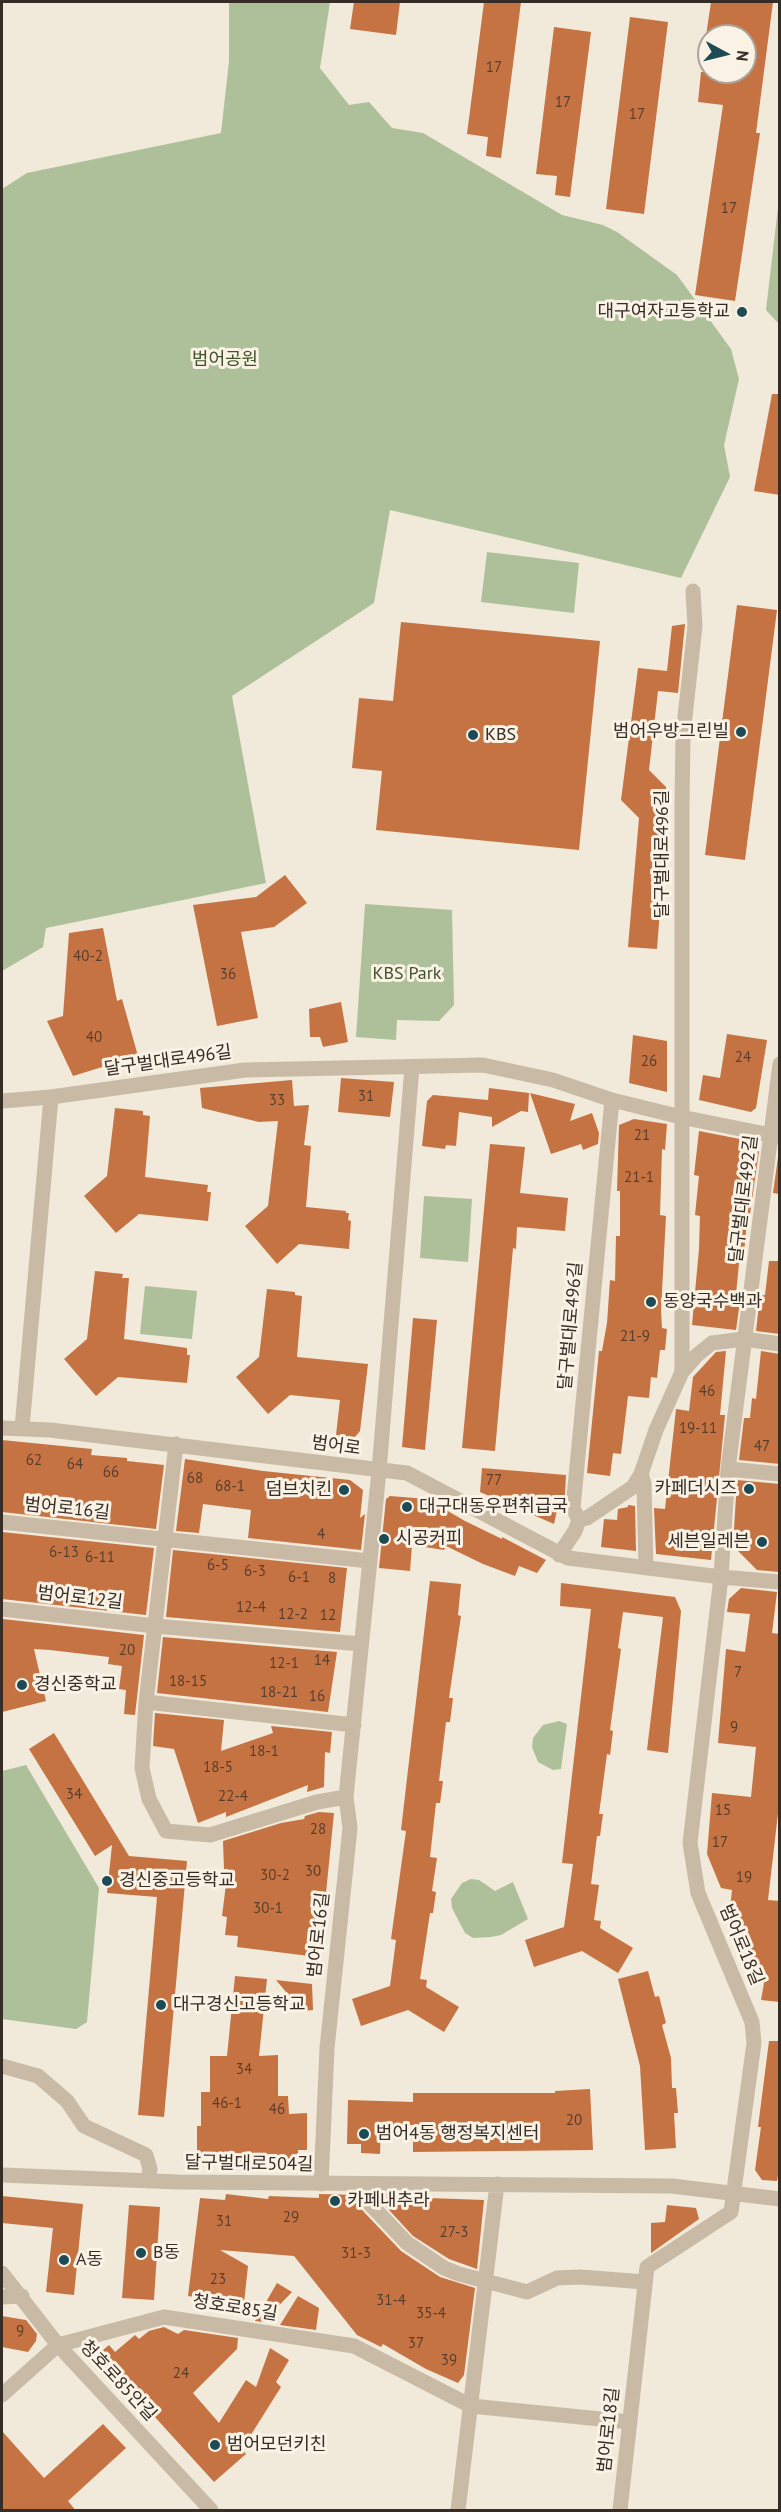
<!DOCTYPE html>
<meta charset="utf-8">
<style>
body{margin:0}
#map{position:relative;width:781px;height:2512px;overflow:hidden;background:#f1e9d9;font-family:"PT Sans",sans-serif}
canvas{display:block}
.frame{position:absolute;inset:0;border:3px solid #352d26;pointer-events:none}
.north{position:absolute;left:697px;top:24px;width:60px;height:60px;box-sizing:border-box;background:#f9f2e5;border:2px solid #aba399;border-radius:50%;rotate:97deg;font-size:16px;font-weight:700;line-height:24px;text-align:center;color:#352d26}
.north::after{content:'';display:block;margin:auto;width:21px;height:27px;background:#1c4b56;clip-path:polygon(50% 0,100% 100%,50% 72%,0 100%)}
</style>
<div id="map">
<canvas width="781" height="2512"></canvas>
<div class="frame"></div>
<div class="north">N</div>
</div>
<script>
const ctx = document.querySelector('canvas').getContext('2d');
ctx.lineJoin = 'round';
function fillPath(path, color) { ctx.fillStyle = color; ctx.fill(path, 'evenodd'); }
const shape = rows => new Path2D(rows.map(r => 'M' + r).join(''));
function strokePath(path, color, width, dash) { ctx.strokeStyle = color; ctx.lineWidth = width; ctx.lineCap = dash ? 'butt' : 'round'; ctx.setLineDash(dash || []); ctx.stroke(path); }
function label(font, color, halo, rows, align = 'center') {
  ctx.font = font + ' "PT Sans","Noto Sans KR",sans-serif'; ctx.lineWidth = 6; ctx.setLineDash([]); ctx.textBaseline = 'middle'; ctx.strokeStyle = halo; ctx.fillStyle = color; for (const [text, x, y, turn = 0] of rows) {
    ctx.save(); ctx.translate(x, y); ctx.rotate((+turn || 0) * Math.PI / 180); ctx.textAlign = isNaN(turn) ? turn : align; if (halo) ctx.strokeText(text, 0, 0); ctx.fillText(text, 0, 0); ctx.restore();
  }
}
fillPath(shape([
 [229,2,330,2,320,68,349,105,369,102,392,128,423,133,562,215,603,225,617,232,677,275,731,349,739,379,724,445,730,477,681,578,390,510,374,603,232,696,266,883,46,928,43,947,2,971,2,189,27,173,221,133,229,61],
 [779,199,780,324,779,324,766,310],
 [487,552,579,563,574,613,481,602],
 [365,904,452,910,454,1005,439,1021,397,1020,396,1040,356,1037],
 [424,1196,472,1199,468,1262,420,1258],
 [145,1286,197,1291,192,1339,140,1334],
 [559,1721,567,1724,561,1769,553,1770,538,1762,532,1747,533,1738,543,1725],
 [26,1765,99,1888,87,2022,76,2029,2,2019,2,1771],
 [471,1879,479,1880,495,1891,513,1882,528,1919,501,1935,491,1937,473,1938,465,1933,452,1908,451,1899,462,1883]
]), '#aec099');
fillPath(shape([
 [354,2,400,2,396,35,350,29],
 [484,2,521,2,501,158,486,156,488,137,467,134],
 [711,2,773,2,756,133,760,133,735,301,695,295,723,105,698,102,701,72,745,72,745,36,706,36],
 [630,17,668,22,644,214,606,209],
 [554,27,591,32,570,197,555,195,557,176,536,174],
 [772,394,780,394,780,495,754,491],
 [737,605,777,610,745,860,705,855],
 [401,622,600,641,579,850,376,830,382,771,352,768,359,698,393,701],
 [685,624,678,693,658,691,649,770,666,787,658,896,661,897,657,949,628,947,639,818,621,800,638,668,667,671,672,626],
 [285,875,307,903,274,927,241,932,258,1018,217,1026,193,905,256,897],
 [103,928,117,1001,122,999,138,1056,73,1076,47,1021,63,1016,69,933],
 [341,1002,348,1042,323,1047,320,1037,310,1037,309,1009],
 [727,1034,767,1040,756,1108,751,1112,699,1100,703,1075,720,1078],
 [633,1035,667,1041,667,1092,629,1083],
 [341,1078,394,1082,390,1117,338,1112],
 [292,1080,294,1106,309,1105,304,1145,311,1146,306,1207,346,1211,346,1213,349,1213,348,1220,351,1221,349,1249,299,1244,277,1264,245,1226,268,1206,278,1121,259,1122,202,1108,200,1088],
 [489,1088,529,1093,528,1112,521,1111,492,1127,492,1117,459,1112,456,1146,446,1145,445,1149,422,1146,427,1101,433,1095,488,1100],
 [530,1093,575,1104,570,1121,592,1113,599,1133,598,1144,583,1150,581,1144,551,1154],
 [115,1108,143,1111,143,1115,150,1116,145,1177,208,1185,207,1192,211,1192,208,1221,139,1214,116,1233,84,1196,107,1176],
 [634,1119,667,1124,665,1150,662,1149,660,1215,666,1216,661,1310,662,1328,667,1329,665,1350,660,1350,657,1378,651,1377,649,1398,628,1396,621,1454,613,1453,610,1476,587,1473,599,1351,602,1351,607,1323,610,1280,615,1281,616,1236,620,1236,620,1191,617,1191,619,1125],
 [699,1131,750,1141,759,1151,749,1221,747,1220,744,1253,740,1253,736,1294,741,1294,736,1330,692,1325,699,1249,700,1216,695,1215,699,1176,694,1175],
 [490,1144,525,1147,520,1193,568,1198,565,1231,517,1227,516,1249,513,1248,495,1451,462,1448],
 [778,1157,780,1157,780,1194,773,1193],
 [769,1261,780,1261,780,1334,756,1331,760,1296,765,1295],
 [95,1271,123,1274,122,1278,129,1278,124,1339,187,1348,187,1355,190,1355,187,1383,118,1377,96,1396,64,1359,87,1339],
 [267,1289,295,1292,295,1295,302,1296,297,1357,368,1364,360,1431,354,1438,336,1435,340,1400,290,1395,268,1414,236,1377,259,1357],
 [413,1318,437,1320,425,1450,402,1447],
 [726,1351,720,1415,725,1415,711,1560,656,1554,654,1508,665,1509,676,1409,689,1411,693,1377,716,1352],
 [761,1351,780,1354,780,1464,739,1460,744,1418,750,1418,752,1398,756,1399],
 [2,1440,92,1449,91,1455,127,1458,127,1461,164,1465,156,1529,2,1512],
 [185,1459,263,1471,350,1480,363,1490,360,1518,365,1514,361,1550,248,1538,251,1510,203,1504,199,1533,176,1531],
 [482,1468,566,1475,564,1512,557,1510,554,1524,480,1492],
 [737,1480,780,1484,779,1572,757,1570,733,1546],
 [390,1496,427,1499,465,1521,502,1539,502,1537,546,1560,537,1573,519,1566,515,1576,483,1564,446,1546,444,1550,412,1545,410,1571,379,1568,386,1499],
 [628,1505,635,1506,636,1551,601,1547,604,1519,617,1520,618,1509,628,1507],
 [2,1532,154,1548,146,1615,2,1599],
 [173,1550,347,1568,340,1632,166,1617],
 [430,1581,461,1584,458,1615,461,1616,449,1698,453,1698,450,1722,446,1722,439,1781,443,1781,440,1803,436,1803,430,1857,437,1858,432,1891,436,1892,433,1913,430,1913,420,1979,427,1980,426,1987,459,2007,444,2032,408,2010,361,2026,352,1999,390,1986,396,1940,391,1939,406,1831,401,1830],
 [561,1583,675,1597,681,1611,668,1753,647,1750,663,1617,623,1612,618,1648,621,1649,610,1730,613,1731,610,1755,607,1754,599,1814,603,1814,600,1836,597,1836,591,1884,599,1885,594,1920,601,1921,600,1928,633,1948,618,1973,582,1951,534,1967,525,1940,564,1927,573,1864,562,1863,591,1609,560,1606],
 [741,1588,777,1592,772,1633,780,1634,780,1796,768,1900,780,1901,780,2002,761,2000,764,1983,757,1982,759,1961,748,1960,750,1949,745,1948,748,1929,733,1927,735,1910,730,1909,732,1890,721,1888,707,1854,712,1793,751,1797,756,1747,718,1743,726,1649,745,1652,750,1614,727,1612,729,1599],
 [3,1619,144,1635,135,1715,124,1714,126,1690,119,1689,122,1666,108,1664,109,1657,50,1650,34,1649,46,1701,2,1712],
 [163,1637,337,1652,328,1712,157,1693],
 [155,1713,224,1720,221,1751,273,1733,271,1726,332,1732,330,1753,325,1752,324,1787,307,1792,308,1785,226,1817,226,1812,198,1823,174,1749,153,1746],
 [54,1733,129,1856,187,1861,164,2117,138,2115,157,1897,107,1893,112,1845,95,1856,29,1749],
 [319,1812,334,1813,326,1893,319,1892,315,1930,311,1930,309,1956,237,1947,238,1936,225,1935,227,1917,222,1916,228,1869,224,1869,223,1841,281,1823,304,1819,305,1816],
 [648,1971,655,1997,659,1996,666,2023,662,2025,671,2058,672,2088,676,2088,678,2113,674,2113,676,2148,645,2150,640,2066,618,1979],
 [235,1976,267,1979,259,2056,278,2055,278,2096,288,2096,289,2114,307,2113,307,2150,298,2150,298,2161,197,2162,197,2126,201,2126,201,2092,210,2092,210,2056,227,2056],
 [276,1980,312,1984,313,2010,302,2011],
 [769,2041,780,2041,778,2163,780,2165,777,2181,762,2180,755,2170,761,2127,758,2127],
 [590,2089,593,2150,413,2152,413,2125,381,2125,380,2154,361,2153,361,2144,347,2144,348,2100,413,2102,413,2093,555,2093,555,2091],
 [381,2193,429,2196,429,2198,484,2200,477,2269,449,2259,413,2236,378,2198],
 [226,2194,268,2199,269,2196,319,2198,319,2194,358,2195,362,2199,360,2206,363,2211,401,2251,440,2277,475,2288,464,2375,458,2383,426,2369,383,2344,381,2347,357,2335,294,2256,220,2250,248,2266,243,2312,236,2302,188,2296,200,2198,225,2200],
 [2,2196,83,2204,74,2295,46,2292,53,2228,2,2223],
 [129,2205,160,2207,154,2300,122,2298],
 [667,2205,696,2208,699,2219,651,2253,651,2223,665,2222],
 [277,2283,292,2292,263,2322,255,2321],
 [298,2296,319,2308,316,2330,280,2325],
 [2,2316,26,2320,37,2334,36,2341,28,2352,2,2347],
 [164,2327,178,2334,184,2330,238,2338,237,2349,193,2393,219,2423,246,2380,256,2387,270,2348,289,2360,276,2382,281,2387,242,2449,246,2454,214,2482,124,2383,121,2386,96,2356,109,2345,115,2352,135,2335,139,2339,149,2331],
 [103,2424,126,2448,68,2501,76,2511,2,2511,2,2431,44,2478]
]), '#c57343');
strokePath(shape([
 [2,1101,51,1097,245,1070,483,1065,553,1080,612,1100,681,1117,780,1137],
 [682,1372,682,806,683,735,695,626,693,591],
 [2,1428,50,1430,407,1473,568,1558,721,1577,780,1582],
 [22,1428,51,1097],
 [176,1444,146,1702,142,1768,149,1799,166,1831,210,1835,317,1802,346,1797],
 [728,1469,780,1474],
 [641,1474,644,1484,646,1568],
 [579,1520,573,1508,612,1100],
 [2,1522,369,1561],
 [559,1555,575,1531,579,1520,587,1518,633,1487,641,1474,656,1430,682,1372,697,1355,712,1343,744,1339,780,1344],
 [2,1609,155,1626,361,1644],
 [146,1702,354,1725],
 [2,2066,38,2076,67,2101,84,2126,146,2155,150,2169,148,2181],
 [2,2175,178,2182,672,2186,780,2199],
 [321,2184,327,2048,350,1828,346,1797,379,1471,412,1067],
 [370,2204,407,2243,444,2268,459,2274,527,2292,557,2278,580,2277,645,2282],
 [2,2273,58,2345,211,2510],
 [2,2297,22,2296],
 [2,2395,58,2345,164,2317,354,2346,471,2406,630,2422],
 [458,2510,497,2184],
 [620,2510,647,2267,731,2212,754,2043,752,2022,698,1893,690,1843,721,1577,728,1469,780,1064]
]), '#c9baa5', 15);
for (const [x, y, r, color] of [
 [742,312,6,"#1c4b56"],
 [741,732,6,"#1c4b56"],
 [473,735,6,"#1c4b56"],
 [651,1302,6,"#1c4b56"],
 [749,1489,6,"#1c4b56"],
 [344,1490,6,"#1c4b56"],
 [407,1507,6,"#1c4b56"],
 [384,1539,6,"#1c4b56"],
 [762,1542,6,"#1c4b56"],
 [22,1685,6,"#1c4b56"],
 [107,1881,6,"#1c4b56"],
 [161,2005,6,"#1c4b56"],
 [364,2134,6,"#1c4b56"],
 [335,2201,6,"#1c4b56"],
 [141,2253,6,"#1c4b56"],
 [64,2260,6,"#1c4b56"],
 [215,2445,6,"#1c4b56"]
]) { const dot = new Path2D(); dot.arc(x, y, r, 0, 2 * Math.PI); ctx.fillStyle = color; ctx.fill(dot); strokePath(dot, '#f9f2e5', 2); }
label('15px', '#593e2d', null, [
 ["17",494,68],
 ["17",563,103],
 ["17",637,115],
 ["17",729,209],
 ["40-2",88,957],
 ["36",228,975],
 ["40",94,1038],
 ["24",743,1058],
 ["26",649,1062],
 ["31",366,1097],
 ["33",277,1101],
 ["21",642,1136],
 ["21-1",639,1178],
 ["21-9",635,1337],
 ["46",707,1392],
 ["19-11",698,1429],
 ["47",762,1447],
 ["62",34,1461],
 ["64",75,1465],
 ["66",111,1473],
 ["68",195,1479],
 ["77",494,1481],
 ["68-1",230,1487],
 ["4",321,1535],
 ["6-13",64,1553],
 ["6-11",100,1558],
 ["6-5",218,1566],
 ["6-3",255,1572],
 ["6-1",299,1578],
 ["8",332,1579],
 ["12-4",251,1608],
 ["12-2",293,1615],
 ["12",328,1616],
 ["20",127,1651],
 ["14",322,1661],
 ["12-1",284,1664],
 ["7",738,1673],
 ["18-15",188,1682],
 ["18-21",279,1693],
 ["16",317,1697],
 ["9",734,1728],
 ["18-1",264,1752],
 ["18-5",218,1768],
 ["34",74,1795],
 ["22-4",233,1797],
 ["15",723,1811],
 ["28",318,1830],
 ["17",720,1843],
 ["30",313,1872],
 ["30-2",275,1876],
 ["19",744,1878],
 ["30-1",268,1909],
 ["34",244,2070],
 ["46-1",227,2104],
 ["46",277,2110],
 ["20",574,2121],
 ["29",291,2218],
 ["31",224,2222],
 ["27-3",454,2233],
 ["31-3",356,2254],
 ["23",218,2280],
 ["31-4",391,2301],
 ["35-4",431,2314],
 ["9",20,2332],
 ["37",416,2344],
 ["39",449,2361],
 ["24",181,2374]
]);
label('18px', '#352d26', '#f9f2e5', [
 ["대구여자고등학교",730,312,"right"],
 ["범어우방그린빌",729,732,"right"],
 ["KBS",485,735],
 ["동양국수백과",663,1302],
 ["카페더시즈",737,1489,"right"],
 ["덤브치킨",332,1490,"right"],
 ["대구대동우편취급국",419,1507],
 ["시공커피",396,1539],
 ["세븐일레븐",750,1542,"right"],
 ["경신중학교",34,1685],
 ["경신중고등학교",119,1881],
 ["대구경신고등학교",173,2005],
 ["범어4동 행정복지센터",376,2134],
 ["카페내추라",347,2201],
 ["B동",153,2253],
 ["A동",76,2260],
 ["범어모던키친",227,2445]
], 'left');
label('18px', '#3f532a', '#f9f2e5', [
 ["범어공원",225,360],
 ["KBS Park",407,974]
]);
label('18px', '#352d26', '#f9f2e5', [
 ["달구벌대로496길",663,854,-90],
 ["달구벌대로496길",168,1061,-8],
 ["달구벌대로492길",744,1199,-83],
 ["달구벌대로496길",571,1326,-85],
 ["범어로",336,1446,8],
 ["범어로16길",67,1509,6],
 ["범어로12길",80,1598,7],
 ["범어로16길",319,1935,-84],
 ["범어로18길",741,1945,67],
 ["달구벌대로504길",249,2164,1],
 ["청호로85길",235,2308,9],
 ["청호로85안길",118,2381,47],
 ["범어로18길",609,2430,-84]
]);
</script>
